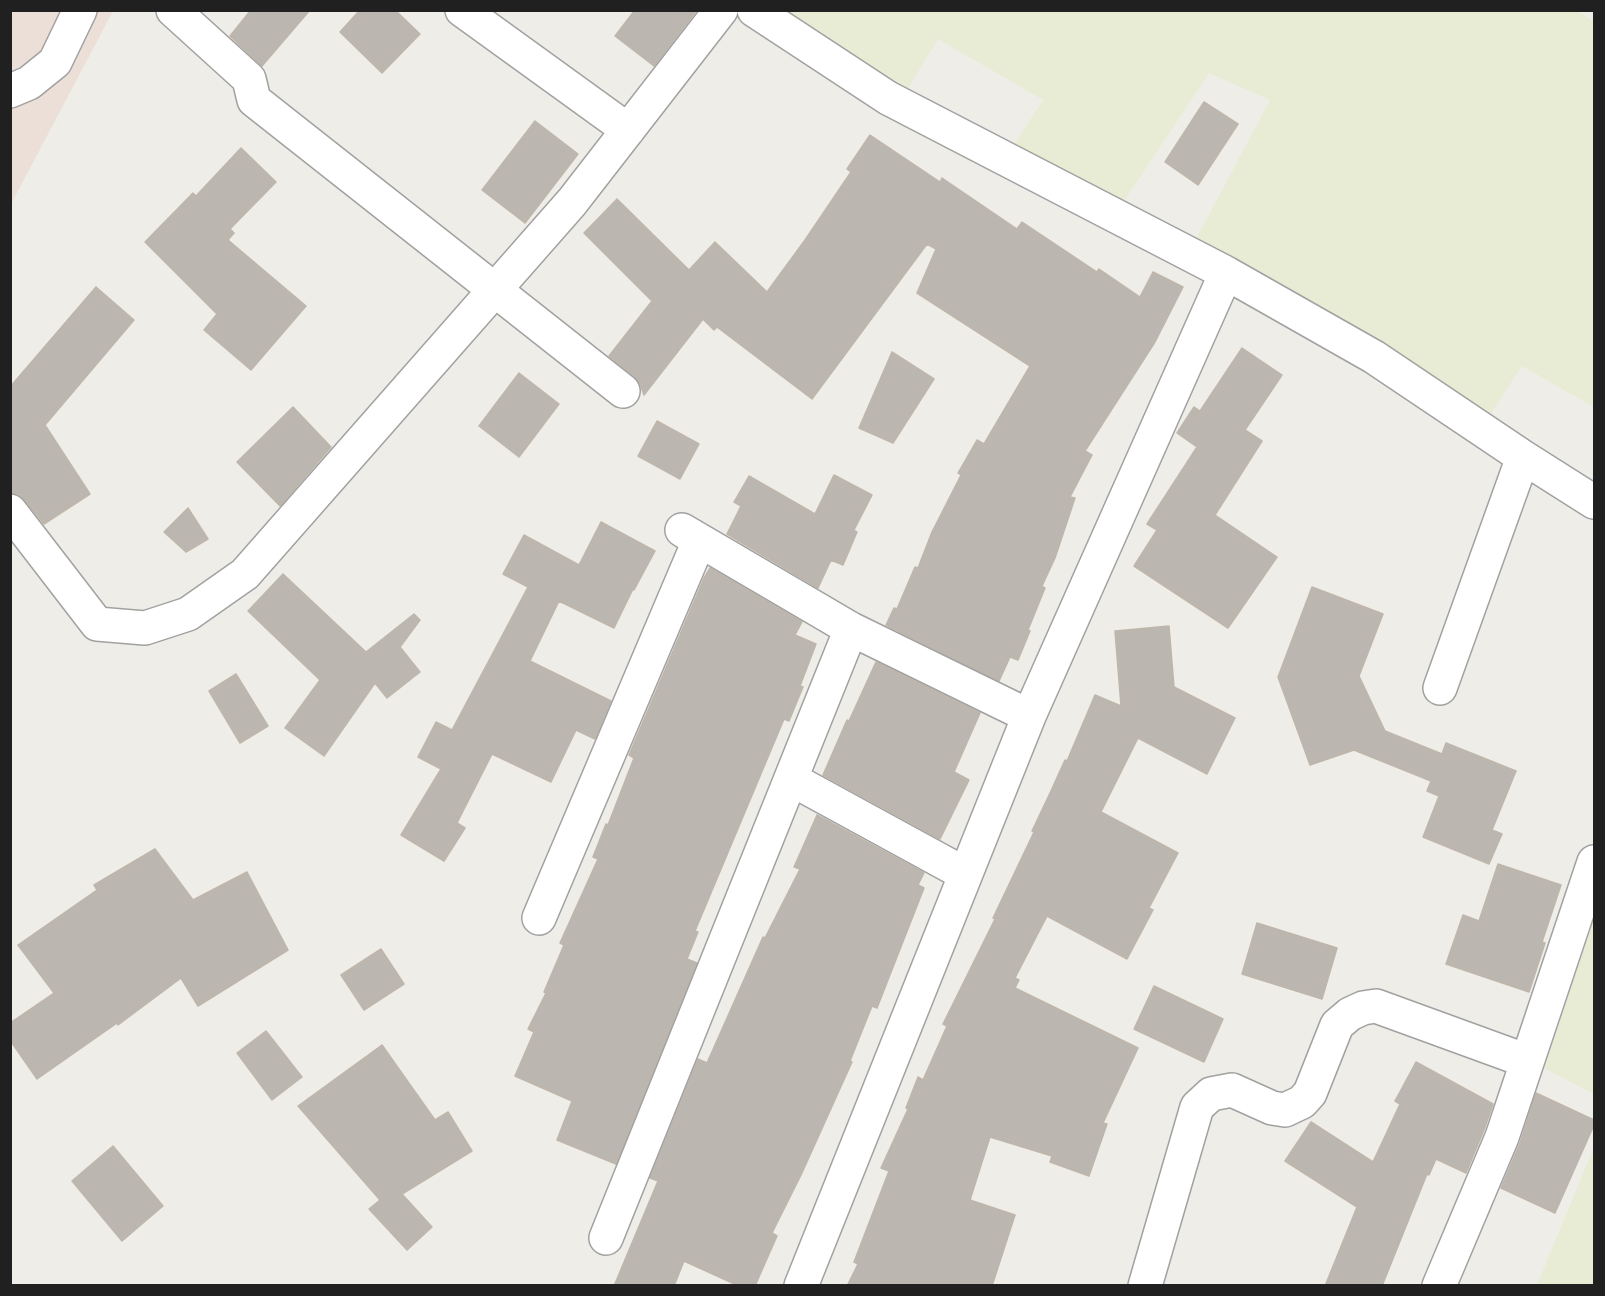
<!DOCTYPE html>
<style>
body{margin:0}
#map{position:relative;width:1605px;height:1296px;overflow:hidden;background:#efede7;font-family:"Exo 2",sans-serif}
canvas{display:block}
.frame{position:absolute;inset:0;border:12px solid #202020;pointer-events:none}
</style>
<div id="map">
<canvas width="1605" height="1296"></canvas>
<div class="frame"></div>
</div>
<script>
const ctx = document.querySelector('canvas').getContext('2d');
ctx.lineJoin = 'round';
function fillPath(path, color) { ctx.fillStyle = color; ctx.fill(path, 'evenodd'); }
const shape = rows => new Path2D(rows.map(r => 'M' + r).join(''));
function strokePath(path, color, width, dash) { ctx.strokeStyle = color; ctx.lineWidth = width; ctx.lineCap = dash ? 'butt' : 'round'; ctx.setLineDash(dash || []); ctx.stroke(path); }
fillPath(shape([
 [11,11,113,11,11,204]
]), '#ebdfd8');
fillPath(shape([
 [769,11,1577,11,1594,22,1594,407,1522,366,1482,427,1186,258,1270,100,1209,73,1114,216,1009,153,1043,100,938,39,906,92],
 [1594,863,1594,1094,1522,1057],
 [1594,1147,1594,1285,1537,1285]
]), '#e8ecd5');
const building = shape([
 [251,10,310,10,262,66,230,36,251,10],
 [360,10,395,10,420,34,382,73,340,32,360,10],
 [635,10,697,10,654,66,615,36,635,10],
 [1204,102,1238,124,1198,185,1165,162,1204,102],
 [535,121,578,154,525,223,482,190,535,121],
 [870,135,940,182,942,178,1017,229,1022,222,1097,272,1099,269,1140,297,1153,272,1183,287,1155,342,1085,451,1092,455,1070,497,1075,498,1055,558,1042,586,1045,588,1028,630,1030,631,1018,660,1010,657,999,681,886,625,894,608,897,609,915,567,918,568,932,532,961,475,958,473,977,440,984,444,1030,366,917,293,936,249,927,244,812,399,717,327,714,330,703,319,644,395,640,384,635,377,609,356,652,301,584,233,617,199,689,270,715,242,767,292,805,240,851,172,847,169,870,135],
 [241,148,276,182,230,229,234,233,228,240,306,306,251,370,204,330,217,314,145,242,193,193,196,196,241,148],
 [96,287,134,320,45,425,90,494,44,524,24,499,18,494,10,493,10,387,96,287],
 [1242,348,1282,375,1245,430,1262,441,1215,515,1277,557,1228,628,1134,566,1157,530,1147,524,1197,447,1177,433,1194,407,1200,411,1242,348],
 [892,352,934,379,893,443,859,428,892,352],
 [519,373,559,404,519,457,479,426,519,373],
 [293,407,331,447,280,506,237,462,293,407],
 [657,421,699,444,680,479,638,456,657,421],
 [834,475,872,495,854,530,857,532,843,565,831,560,818,588,727,534,741,506,734,502,749,476,815,514,834,475],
 [188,508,208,539,186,552,164,532,188,508],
 [601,522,655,551,634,590,633,589,614,628,559,601,530,661,611,701,595,739,576,730,551,782,492,754,457,823,465,828,444,861,401,835,441,769,418,757,436,722,452,730,528,587,503,574,524,535,579,565,601,522],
 [710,568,802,622,795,635,816,644,800,686,803,687,789,721,784,719,695,931,698,932,687,959,697,963,616,1164,557,1140,572,1101,515,1076,534,1032,528,1029,546,993,544,992,564,945,560,943,598,859,593,857,606,824,608,825,634,758,629,755,704,578,710,568],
 [283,574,366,652,414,614,420,620,400,647,420,672,387,698,375,683,324,756,285,728,320,680,248,611,283,574],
 [1312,587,1383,614,1359,676,1385,731,1442,754,1446,743,1516,771,1492,830,1502,834,1489,864,1423,837,1439,796,1427,791,1431,781,1354,750,1310,765,1278,677,1312,587],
 [1169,626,1174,687,1235,718,1207,774,1138,738,1101,812,1178,853,1149,908,1153,910,1127,959,1047,916,1015,978,1019,980,1015,988,1138,1048,1103,1123,1107,1124,1089,1176,1050,1162,1052,1156,990,1137,970,1200,1015,1215,992,1286,847,1286,858,1264,854,1262,889,1171,881,1168,908,1109,906,1108,918,1077,923,1080,947,1026,943,1024,995,919,993,918,1034,832,1032,831,1050,793,1065,760,1067,761,1095,695,1121,706,1115,631,1169,626],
 [876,662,980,713,954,772,969,780,940,839,823,775,847,720,849,721,876,662],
 [236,674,268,726,240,743,209,691,236,674],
 [817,815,924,873,918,885,924,888,877,1008,872,1006,850,1061,852,1062,801,1175,772,1233,777,1236,755,1286,739,1286,684,1261,674,1286,614,1286,658,1181,650,1178,698,1059,707,1063,763,937,765,938,800,869,794,867,817,815],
 [155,849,193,900,247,872,288,950,198,1006,181,978,118,1025,117,1023,37,1079,10,1040,10,1023,54,993,18,945,97,890,94,885,155,849],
 [1498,864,1561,885,1542,942,1545,943,1529,992,1446,964,1463,915,1479,921,1498,864],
 [1257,923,1337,948,1322,999,1242,974,1257,923],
 [381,949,404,984,364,1010,341,975,381,949],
 [1154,986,1223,1019,1204,1062,1134,1029,1154,986],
 [266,1031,302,1077,272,1100,237,1053,266,1031],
 [382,1045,435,1120,448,1112,472,1151,402,1194,432,1227,407,1250,369,1209,380,1200,298,1106,382,1045],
 [1416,1062,1493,1104,1484,1130,1466,1173,1436,1159,1429,1175,1427,1174,1382,1286,1325,1286,1357,1207,1285,1161,1311,1122,1373,1162,1400,1104,1395,1101,1416,1062],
 [1536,1093,1594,1120,1594,1125,1555,1213,1501,1188,1520,1143,1536,1093],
 [113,1146,163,1206,122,1241,72,1181,113,1146]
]);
fillPath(building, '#bcb6b0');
strokePath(building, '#bfb6ab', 1.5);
const minor = shape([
 [173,10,249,79,254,100,623,391],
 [462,10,628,130],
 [754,10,888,98,1226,273],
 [10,91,29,83,55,62,80,10],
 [10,511,97,624,145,628,188,614,245,574,572,202,721,10],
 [682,530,851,629,1029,716],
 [1440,688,1523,457],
 [791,779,965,874],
 [539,918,699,541],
 [606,1238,851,629],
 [801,1286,1029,716,1226,273,1374,357,1523,457,1594,502],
 [1145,1286,1197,1107,1211,1094,1232,1090,1272,1108,1285,1110,1302,1102,1310,1093,1337,1025,1350,1014,1363,1008,1376,1006,1527,1061],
 [1439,1286,1502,1137,1594,862]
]);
strokePath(minor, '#a1a1a1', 36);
strokePath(minor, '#fff', 33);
</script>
